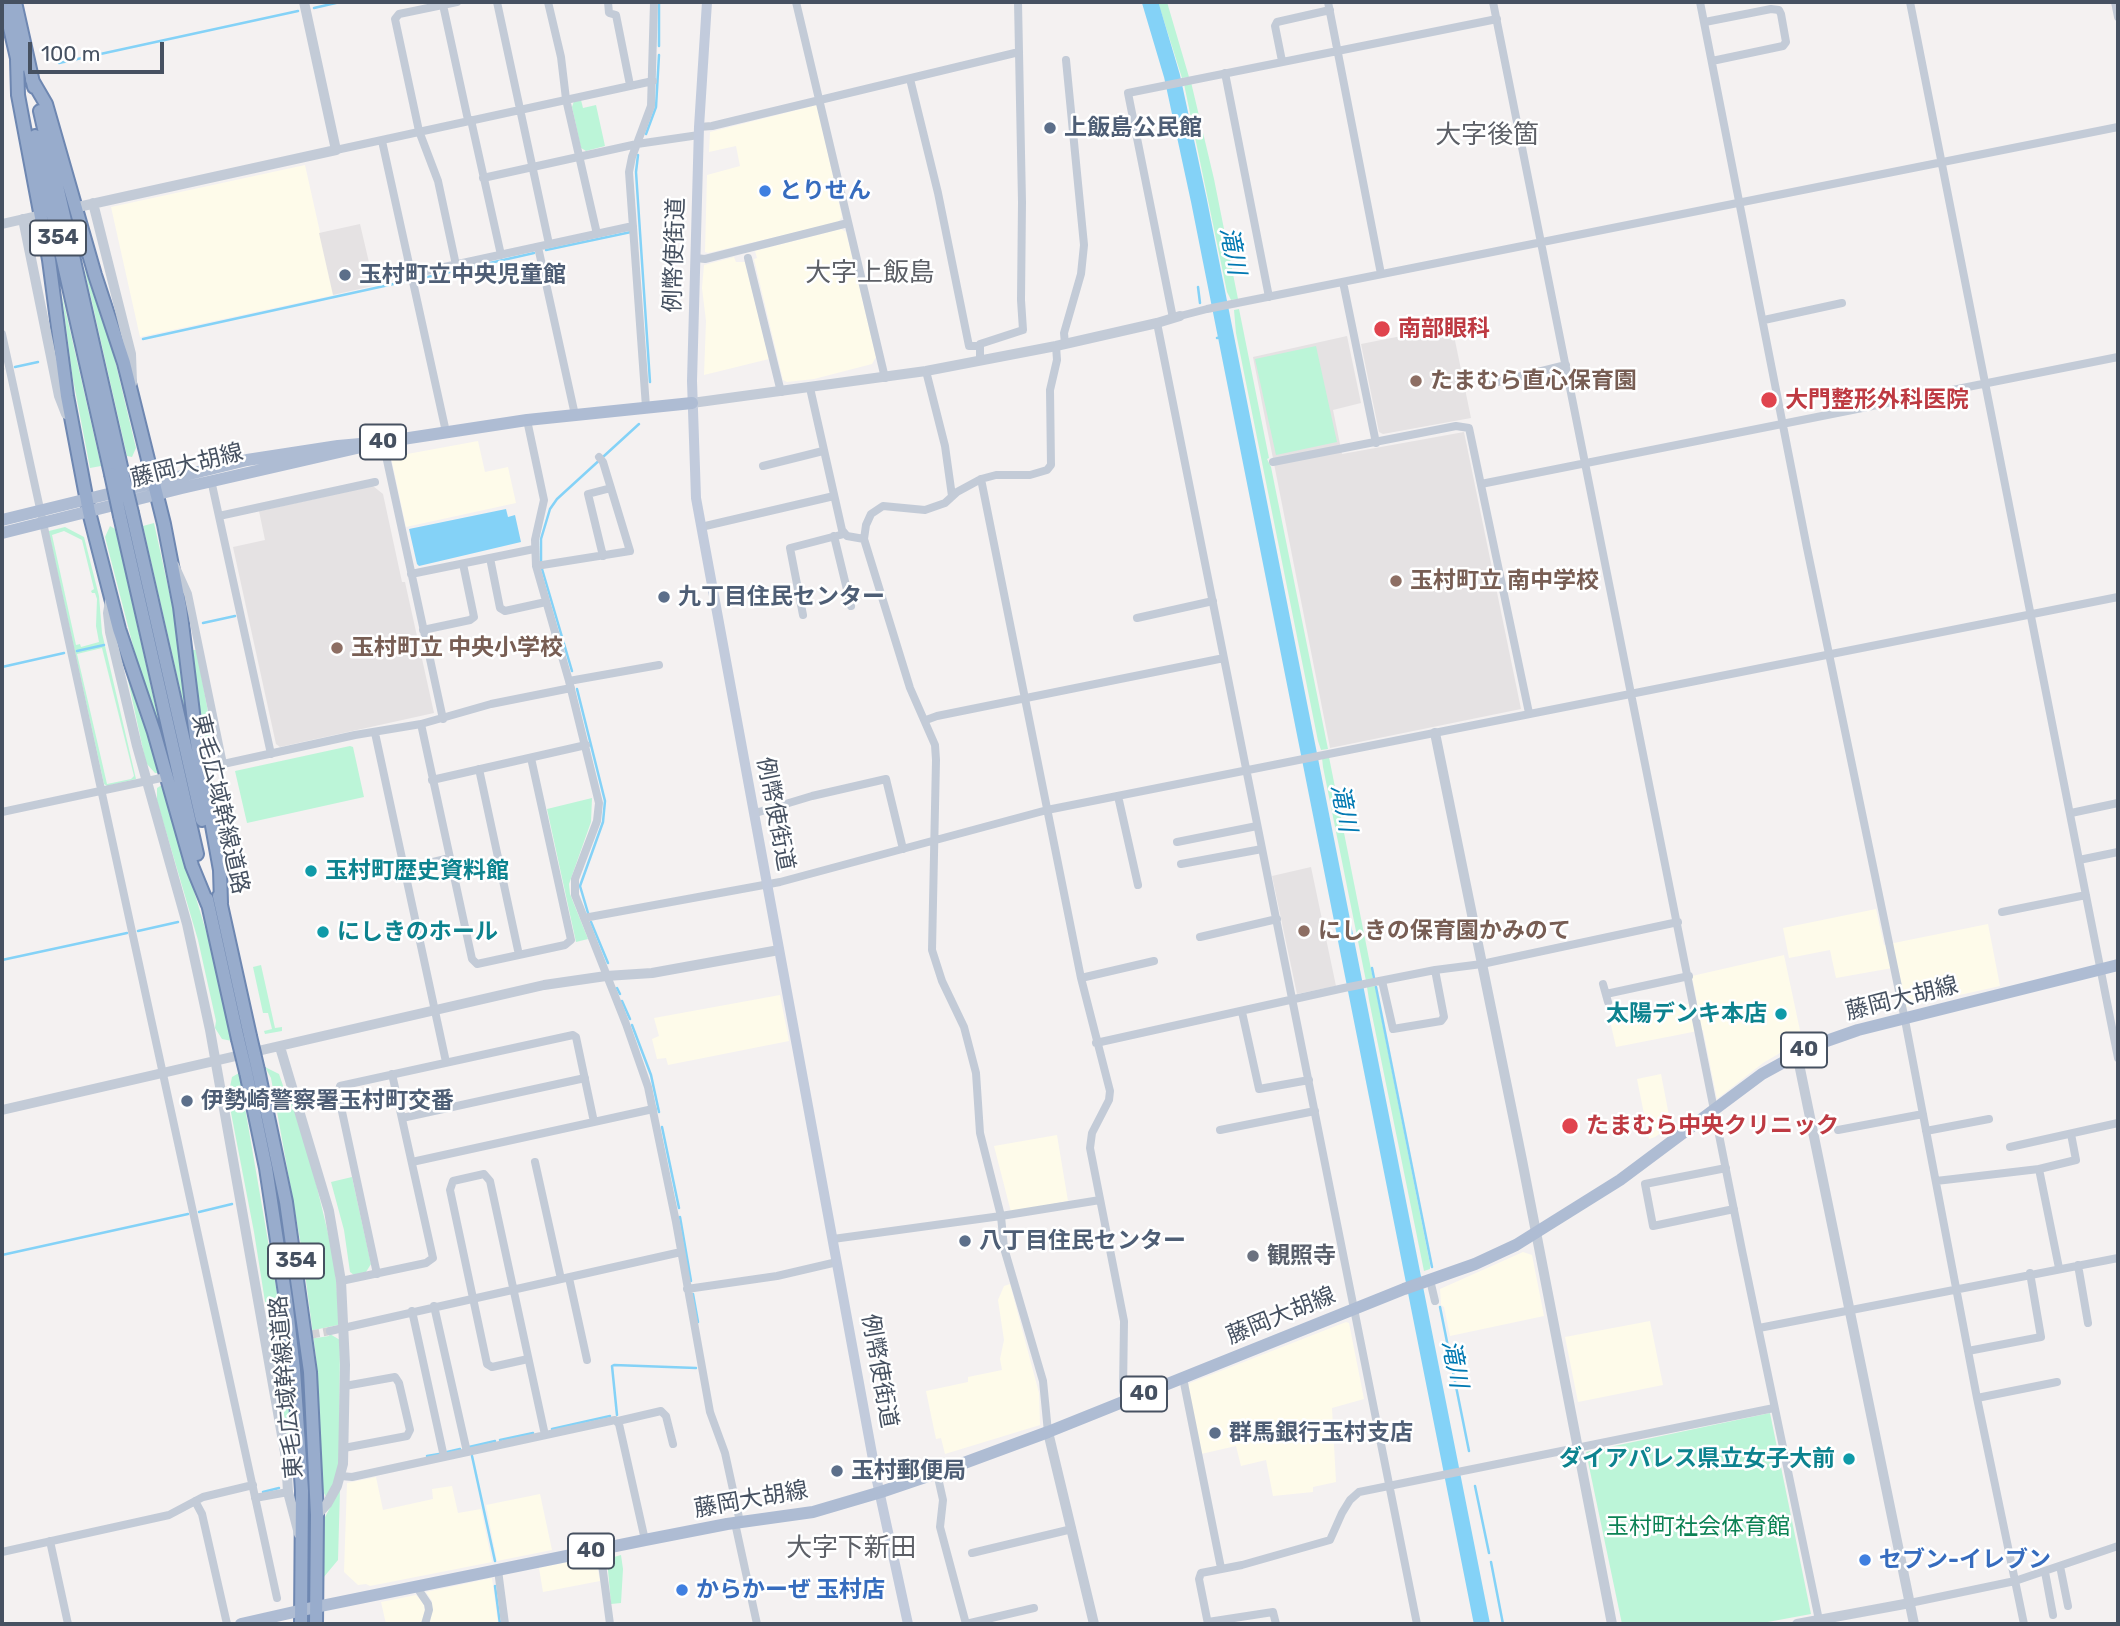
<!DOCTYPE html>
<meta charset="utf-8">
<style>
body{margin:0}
#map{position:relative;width:2120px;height:1626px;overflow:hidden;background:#f4f1f1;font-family:Rubik,sans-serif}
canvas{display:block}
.frame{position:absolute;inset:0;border:4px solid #465161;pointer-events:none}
.scale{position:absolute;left:28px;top:42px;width:136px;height:32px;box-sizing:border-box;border:4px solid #465161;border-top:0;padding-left:9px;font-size:21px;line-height:24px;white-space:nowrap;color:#465161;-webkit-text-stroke:5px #fff;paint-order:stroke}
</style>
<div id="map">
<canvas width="2120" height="1626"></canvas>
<div class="frame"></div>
<div class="scale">100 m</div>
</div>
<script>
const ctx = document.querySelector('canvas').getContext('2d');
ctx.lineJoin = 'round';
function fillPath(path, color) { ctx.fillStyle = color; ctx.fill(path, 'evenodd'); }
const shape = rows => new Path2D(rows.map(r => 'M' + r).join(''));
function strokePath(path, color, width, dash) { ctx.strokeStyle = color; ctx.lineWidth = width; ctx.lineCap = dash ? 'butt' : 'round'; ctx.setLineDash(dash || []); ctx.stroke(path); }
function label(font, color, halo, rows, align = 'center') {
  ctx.font = font + ' Rubik,"Noto Sans JP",sans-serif'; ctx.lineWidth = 5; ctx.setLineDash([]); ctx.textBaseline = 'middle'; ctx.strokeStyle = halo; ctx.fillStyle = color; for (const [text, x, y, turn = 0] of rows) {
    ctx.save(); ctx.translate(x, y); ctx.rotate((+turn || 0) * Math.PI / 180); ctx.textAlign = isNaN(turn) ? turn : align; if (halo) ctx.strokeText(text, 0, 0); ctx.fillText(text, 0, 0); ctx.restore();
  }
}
fillPath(shape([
 [817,105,842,217,838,222,708,253,705,252,707,175,740,166,736,146,709,152,710,132],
 [305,165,334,295,140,337,111,207],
 [841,229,846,232,876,357,872,364,814,379,787,382,783,380,754,259,757,258,755,251],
 [734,257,736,262,745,262,769,359,704,375,706,321,702,288,704,265],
 [478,441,485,472,508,467,516,503,406,527,391,457],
 [1876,909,1884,945,1988,924,2000,986,1906,1007,1898,967,1836,978,1830,950,1789,958,1783,928],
 [1784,955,1802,1040,1763,1063,1717,1099,1703,1030,1616,1047,1610,1021,1697,1002,1692,976],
 [780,995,789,1041,668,1065,666,1058,657,1059,652,1039,659,1036,654,1018],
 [1661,1074,1671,1126,1655,1137,1649,1139,1637,1079],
 [1057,1135,1068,1201,1011,1212,994,1146],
 [1523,1252,1532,1255,1544,1316,1450,1336,1444,1307,1441,1305,1440,1289],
 [1010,1284,1039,1393,1040,1425,945,1454,941,1438,936,1439,926,1391,968,1382,968,1377,1002,1370,1000,1359,1004,1340,998,1300,1004,1286],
 [1650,1321,1663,1385,1578,1402,1565,1337],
 [1346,1322,1349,1323,1364,1399,1332,1408,1336,1482,1313,1487,1313,1492,1273,1496,1266,1460,1241,1466,1236,1446,1201,1454,1188,1386,1190,1383],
 [376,1477,383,1510,433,1499,432,1489,452,1486,458,1513,481,1509,492,1562,370,1586,366,1584,358,1585,344,1572,347,1483],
 [540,1494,552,1550,497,1561,486,1505],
 [593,1557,596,1559,600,1581,543,1592,539,1568],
 [492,1578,498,1624,430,1624,432,1601,426,1592],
 [416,1595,424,1604,425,1612,421,1624,386,1624,381,1602]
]), '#fefbea');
fillPath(shape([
 [360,224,371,271,405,263,408,278,333,295,319,233],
 [1452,326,1471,418,1383,434,1379,432,1361,344],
 [1347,336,1361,403,1333,410,1342,454,1464,432,1521,709,1330,748,1253,357],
 [373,486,383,494,402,582,405,582,434,713,280,747,276,744,233,547,265,540,259,511],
 [1311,867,1336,986,1297,994,1272,876]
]), '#e5e2e3');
fillPath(shape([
 [1158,2,1167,2,1189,77,1182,78],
 [1191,82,1214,179,1238,299,1231,300,1227,292,1184,84],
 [581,100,583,108,596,105,605,146,586,151,581,148,572,107,574,101],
 [84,267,112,348,136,448,132,457,127,456],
 [62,295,101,466,90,468,72,374],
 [1239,309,1269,458,1267,459,1271,467,1328,749,1321,750,1318,741,1236,333,1234,310],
 [1316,346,1337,442,1276,455,1255,359],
 [154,523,174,614,189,728,143,526],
 [110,526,115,529,117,536,160,727,139,669,105,537],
 [65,527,84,537,99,596,102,633,136,779,107,786,104,784,49,534,49,531],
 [64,531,82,540,94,589,91,591,92,593,95,593,97,599,96,626,99,642,81,647,80,644,76,645,52,535],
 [102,648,134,776,131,779,107,784,77,654],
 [114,633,150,737,160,773,155,773,146,763,124,662],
 [191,650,196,650,197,652,215,750,206,752],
 [350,746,353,747,364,797,247,823,235,771],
 [1329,757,1373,979,1366,981,1323,767,1322,758],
 [162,785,209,941,232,1041,222,1039,215,1028,216,1021,198,940,157,801,157,788],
 [592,798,591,822,569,884,570,894,588,939,576,942,547,809],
 [261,965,275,1028,282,1027,282,1031,265,1034,264,1031,272,1029,268,1013,263,1013,253,967],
 [1375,986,1430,1264,1430,1269,1424,1271,1369,1000,1367,987],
 [265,1067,279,1074,288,1100,292,1103,314,1175,334,1258,339,1316,338,1325,314,1330,316,1338,329,1336,330,1334,340,1340,339,1464,336,1479,326,1497,323,1491,316,1357,302,1251,271,1078],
 [239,1073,277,1293,291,1413,292,1485,287,1432,273,1351,280,1346,278,1336,269,1334,268,1327,269,1327,254,1232,228,1097,232,1077],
 [352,1177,371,1264,366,1272,354,1275,350,1272,344,1230,331,1182],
 [1770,1413,1811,1614,1757,1624,1622,1624,1586,1452],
 [340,1489,338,1560,323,1578,324,1519],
 [621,1555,623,1569,621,1603,611,1604,607,1559]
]), '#bcf5d8');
fillPath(shape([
 [506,509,508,517,515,515,521,542,419,566,417,564,409,529]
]), '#84d2f7');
strokePath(shape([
 [314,8,340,2],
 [659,46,659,2],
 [59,63,298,11],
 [646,134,656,107,659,55],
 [638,155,636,172,650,382],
 [546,250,631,232],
 [419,279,534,253],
 [1198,287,1200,303],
 [1217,338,1226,336],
 [143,339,407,281],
 [15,367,38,362],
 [2,370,3,369],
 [541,563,541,539,550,509,557,499,639,424],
 [542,569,572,671],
 [203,623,235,616],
 [77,651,104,645],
 [2,667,64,653],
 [577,689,605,801,603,822,580,886,588,913],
 [591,922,608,963],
 [138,931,178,922],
 [2,960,127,933],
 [1372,968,1374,978],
 [1376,987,1432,1267],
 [617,988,620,994],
 [622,1001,630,1019],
 [632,1025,651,1075,659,1112],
 [662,1127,679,1208],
 [199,1212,232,1204],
 [680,1217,691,1281],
 [2,1255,188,1214],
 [693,1294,698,1322],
 [1440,1307,1469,1451],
 [617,1415,612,1366,614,1365,696,1368],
 [552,1429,610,1416],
 [500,1440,533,1433],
 [469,1447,495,1441],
 [447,1452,460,1449],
 [427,1456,439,1454],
 [472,1456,495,1561],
 [1475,1486,1489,1553],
 [263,1492,279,1488],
 [1491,1562,1503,1624],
 [495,1586,500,1624]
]), '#84d2f7', 2.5);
strokePath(shape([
 [1150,2,1172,76,1199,201,1482,1624]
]), '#84d2f7', 16);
strokePath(shape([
 [288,1339,330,1331]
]), '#d1d1d4', 8, [8, 4]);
const trunk = shape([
 [4,2,19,67],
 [15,2,34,87],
 [17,60,18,95,49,260,67,396,89,512,119,629,154,732,192,866,208,905],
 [32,80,46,104,95,275,124,363,164,524,180,607,196,737,220,870,221,903],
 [40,111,122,471],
 [35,136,111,474],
 [132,513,202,820],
 [120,516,197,854],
 [219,896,250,1036],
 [207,899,238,1039],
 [258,1070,286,1202,310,1372,317,1515,316,1624],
 [246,1072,266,1168,286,1300,294,1370,302,1491,301,1624]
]);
strokePath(trunk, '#6e87b1', 16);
strokePath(shape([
 [497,2,549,244],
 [548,2,561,57,566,99,597,234],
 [608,2,609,13,616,15,630,85],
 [796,2,885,378],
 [1328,2,1381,274],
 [1493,2,1743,1255,1819,1620],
 [1700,2,1807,548,1905,1020,1977,1398,2024,1624],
 [1910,2,2118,1058],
 [2115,2,2118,17],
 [443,5,468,120],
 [1705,22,1771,9,1779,10,1781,14,1786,42,1783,46,1712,61],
 [1282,61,1275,26,1277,22,1330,10],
 [1225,73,1269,297],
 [910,79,938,193,969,346,979,346],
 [471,120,501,255],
 [699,127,712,126,1019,52],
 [382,141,446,432],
 [336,150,653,81],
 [483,178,637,144,699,135],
 [538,247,575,415],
 [695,258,705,259,848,223],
 [748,258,781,392],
 [456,265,438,181,419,131,395,19,399,14,457,2],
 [412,274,633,226],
 [1343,282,1376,443],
 [1180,316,1207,309,2118,127],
 [1173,318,1128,93,1497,19],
 [1764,320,1842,303],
 [1157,323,1417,1624],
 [2,334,277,1598],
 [1065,344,1064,333,1081,274,1084,245,1066,60],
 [980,361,980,344,1023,330,1021,300,1022,202,1018,2],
 [926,371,945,446,952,496],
 [1493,383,1566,365],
 [810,388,842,530,847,536,864,539],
 [646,407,629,172,632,157,651,106,654,2],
 [527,420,544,500,535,540,536,566,569,681,599,803,597,821,575,879,575,895,626,1024,648,1087,676,1222,710,1412,725,1453,740,1522],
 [383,442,443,719],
 [1273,462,1456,426,1469,428,1529,713],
 [763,466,823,451],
 [981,479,1081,978,1110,1091,1109,1100,1092,1133,1090,1148,1124,1321,1123,1391,1126,1401],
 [211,480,271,754],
 [1481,484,2118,357],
 [219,516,375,482],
 [701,527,834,496],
 [834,536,851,606],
 [603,556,588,494,611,488],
 [490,558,500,608,505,611,546,602],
 [175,565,188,594,223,764],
 [536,566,630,551,603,462,599,457],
 [411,574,534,549],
 [803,615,790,548,844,534],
 [1137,618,1213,601],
 [423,630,470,620,474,617,463,564],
 [569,681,659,665],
 [926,720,937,716,1224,658],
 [421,724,472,959,477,964,565,945,571,940,531,758],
 [375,733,446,1062],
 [205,768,355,735,421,724,491,704,571,688],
 [479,769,519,955],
 [432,780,586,745],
 [1118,796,1138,885],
 [753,811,759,812,812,796,886,779,903,849],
 [2,812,161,778],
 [2071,813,2118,803],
 [1177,842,1257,826],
 [2079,860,2118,852],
 [1181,864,1262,849],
 [403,869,450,858],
 [2002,912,2086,895],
 [584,918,780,882,1047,810,2118,597],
 [1200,937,1277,919],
 [1081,978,1154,961],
 [1382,981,1393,1029,1441,1021,1444,1017,1435,970],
 [1603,984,1608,1002],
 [1606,994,1689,976],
 [1242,1012,1259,1089,1309,1080],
 [1096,1043,1344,988,1435,970,1482,964,1678,922],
 [402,1118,585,1078],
 [1220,1130,1315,1111],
 [1838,1130,1923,1114],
 [1926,1131,1989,1119],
 [2010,1147,2118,1123],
 [412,1162,653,1109],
 [535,1162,561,1279],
 [1726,1168,1645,1184,1653,1226,1734,1209],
 [1936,1181,2039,1169],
 [833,1239,1001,1216,1100,1200],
 [2078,1265,2088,1323],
 [2059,1268,2039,1169,2076,1160,2071,1134],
 [377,1274,338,1093,340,1086,573,1035,576,1037,594,1122],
 [569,1278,587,1360],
 [1430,1280,1435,1301],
 [341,1281,426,1263,433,1258,392,1074],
 [687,1289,777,1276,837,1262],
 [434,1306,467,1452],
 [412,1311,444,1457],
 [1759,1328,2118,1258],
 [330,1331,681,1252],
 [266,1344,279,1341],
 [1968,1351,2041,1337,2030,1273],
 [528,1359,492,1367,487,1364,450,1190,453,1181,484,1174,490,1181,545,1435],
 [1183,1378,1221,1568],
 [1977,1398,2057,1382],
 [618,1421,661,1411,666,1416,673,1444],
 [1048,1432,1043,1381,1004,1248,1001,1216,980,1133,976,1073,964,1027,942,981,932,950,936,760,935,745,910,688,864,539,866,525,871,514,883,506,925,510,945,503,957,492,981,479,996,475,1030,475,1047,470,1051,465,1050,390,1057,360,1056,346],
 [344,1448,407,1436,410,1430,399,1383,395,1377,345,1386],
 [937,1473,943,1500,940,1527,966,1624],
 [341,1476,352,1477,615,1420,619,1424,645,1540],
 [255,1498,288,1492],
 [195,1501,202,1514,227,1624],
 [735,1523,757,1624],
 [50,1541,68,1624],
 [600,1549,610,1624],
 [2,1552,169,1515,203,1497,253,1485],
 [972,1553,1072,1529],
 [2060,1566,2068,1606],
 [498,1570,505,1624],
 [2045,1572,2053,1615],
 [416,1586,428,1604,429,1610,425,1624],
 [1910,1603,2015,1581,2118,1546],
 [1208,1622,1273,1612,1276,1624],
 [966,1624,1034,1608],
 [1208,1624,1199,1579,1201,1573,1242,1565,1330,1540,1342,1513,1350,1500,1359,1492,1774,1408]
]), '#c3cbd7', 8);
strokePath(shape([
 [93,203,131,354,132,383],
 [78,207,336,150,304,2],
 [23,219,59,396,66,414],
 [2,224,37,216],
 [692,403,926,371,1056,346,1157,323,1180,316],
 [110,601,108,613,110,632,137,746,187,924,210,1030,286,1458,288,1492,299,1534],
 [1435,733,1522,1160,1612,1624],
 [280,1047,329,1211,341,1281,345,1365,343,1464,337,1486,327,1504,317,1515],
 [1797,1054,1914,1624],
 [2,1110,544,985,606,976,652,973,779,950],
 [1048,1432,1094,1624],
 [1797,1624,1910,1603]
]), '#c3cbd7', 10);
strokePath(shape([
 [707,2,699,127,692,381,696,498,877,1481,908,1624]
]), '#c2cbdc', 10);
strokePath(shape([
 [383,442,527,420,692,403],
 [2,520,247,460,338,446,383,442,182,488,2,533],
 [241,1624,316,1607,645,1540,727,1524,813,1512,881,1492,937,1473,1048,1432,1404,1289,1475,1264,1516,1245,1620,1180,1762,1074,1815,1045,1858,1030,2118,965]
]), '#aebcd3', 12);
strokePath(trunk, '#98accc', 12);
const trunkBridge = shape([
 [122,471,132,513],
 [111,474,120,516],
 [250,1036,258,1070],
 [238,1039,246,1072]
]);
strokePath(trunkBridge, '#6e87b1', 16, []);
strokePath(trunkBridge, '#98accc', 12);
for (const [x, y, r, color] of [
 [1050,128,7,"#5c6f8a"],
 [765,191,7,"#3f7fe0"],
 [345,275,7,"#5c6f8a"],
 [1382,329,9,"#e0444e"],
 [1416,381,7,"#8d6e63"],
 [1769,400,9,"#e0444e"],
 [1396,581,7,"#8d6e63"],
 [664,597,7,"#5c6f8a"],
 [337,648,7,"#8d6e63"],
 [311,871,7,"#0f9aa8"],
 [1304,931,7,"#8d6e63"],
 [323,932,7,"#0f9aa8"],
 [1781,1014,7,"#0f9aa8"],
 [187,1101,7,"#5c6f8a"],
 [1570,1126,9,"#e0444e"],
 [965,1241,7,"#5c6f8a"],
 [1253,1256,7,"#6b7280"],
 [1215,1433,7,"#5c6f8a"],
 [1849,1459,7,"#0f9aa8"],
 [837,1471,7,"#5c6f8a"],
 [1865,1560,7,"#3f7fe0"],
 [682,1590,7,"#3f7fe0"]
]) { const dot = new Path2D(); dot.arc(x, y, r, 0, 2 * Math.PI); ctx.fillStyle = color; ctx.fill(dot); strokePath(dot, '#fff', 2.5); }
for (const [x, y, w] of [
 [58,238,56],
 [383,442,46],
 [1804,1050,46],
 [296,1261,56],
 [1144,1394,46],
 [591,1551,46]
]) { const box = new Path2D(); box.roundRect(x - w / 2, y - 17.5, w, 35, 5); ctx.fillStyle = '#fff'; ctx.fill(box); strokePath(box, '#465161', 2); }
label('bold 21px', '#465161', null, [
 ["354",58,238],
 ["40",383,442],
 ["40",1804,1050],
 ["354",296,1261],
 ["40",1144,1394],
 ["40",591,1551]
]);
label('bold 23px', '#4e5e75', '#fff', [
 ["上飯島公民館",1064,128],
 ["玉村町立中央児童館",359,275],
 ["九丁目住民センター",678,597],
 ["伊勢崎警察署玉村町交番",201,1101],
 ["八丁目住民センター",979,1241],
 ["群馬銀行玉村支店",1229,1433],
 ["玉村郵便局",851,1471]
], 'left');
label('bold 23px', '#366cbe', '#fff', [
 ["とりせん",779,191],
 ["セブン-イレブン",1879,1560],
 ["からかーぜ 玉村店",696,1590]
], 'left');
label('23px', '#465161', '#fff', [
 ["例幣使街道",675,255,-88],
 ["藤岡大胡線",187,466,-14],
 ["東毛広域幹線道路",220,804,77],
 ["例幣使街道",775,814,79],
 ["藤岡大胡線",1902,999,-14],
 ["藤岡大胡線",1281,1316,-22],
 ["例幣使街道",879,1371,80],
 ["東毛広域幹線道路",287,1387,-95],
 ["藤岡大胡線",751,1500,-10]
]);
label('bold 23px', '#be3a42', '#fff', [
 ["南部眼科",1398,329],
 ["大門整形外科医院",1785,400],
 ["たまむら中央クリニック",1586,1126]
], 'left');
label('bold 23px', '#785e54', '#fff', [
 ["たまむら直心保育園",1430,381],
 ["玉村町立 南中学校",1410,581],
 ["玉村町立 中央小学校",351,648],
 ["にしきの保育園かみのて",1318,931]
], 'left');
label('bold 23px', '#0d838f', '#fff', [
 ["玉村町歴史資料館",325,871],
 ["にしきのホール",337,932],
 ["太陽デンキ本店",1767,1014,"right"],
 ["ダイアパレス県立女子大前",1835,1459,"right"]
], 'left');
label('bold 23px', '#5b616d', '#fff', [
 ["観照寺",1267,1256]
], 'left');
label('23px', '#0c8254', '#fff', [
 ["玉村町社会体育館",1698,1527]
]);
label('italic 24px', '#0179b2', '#fff', [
 ["滝川",1232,251,79],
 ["滝川",1343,808,79],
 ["滝川",1454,1364,79]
]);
label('26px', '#5d6067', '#fff', [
 ["大字後箇",1487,135],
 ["大字上飯島",870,273],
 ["大字下新田",851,1548]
]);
</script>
